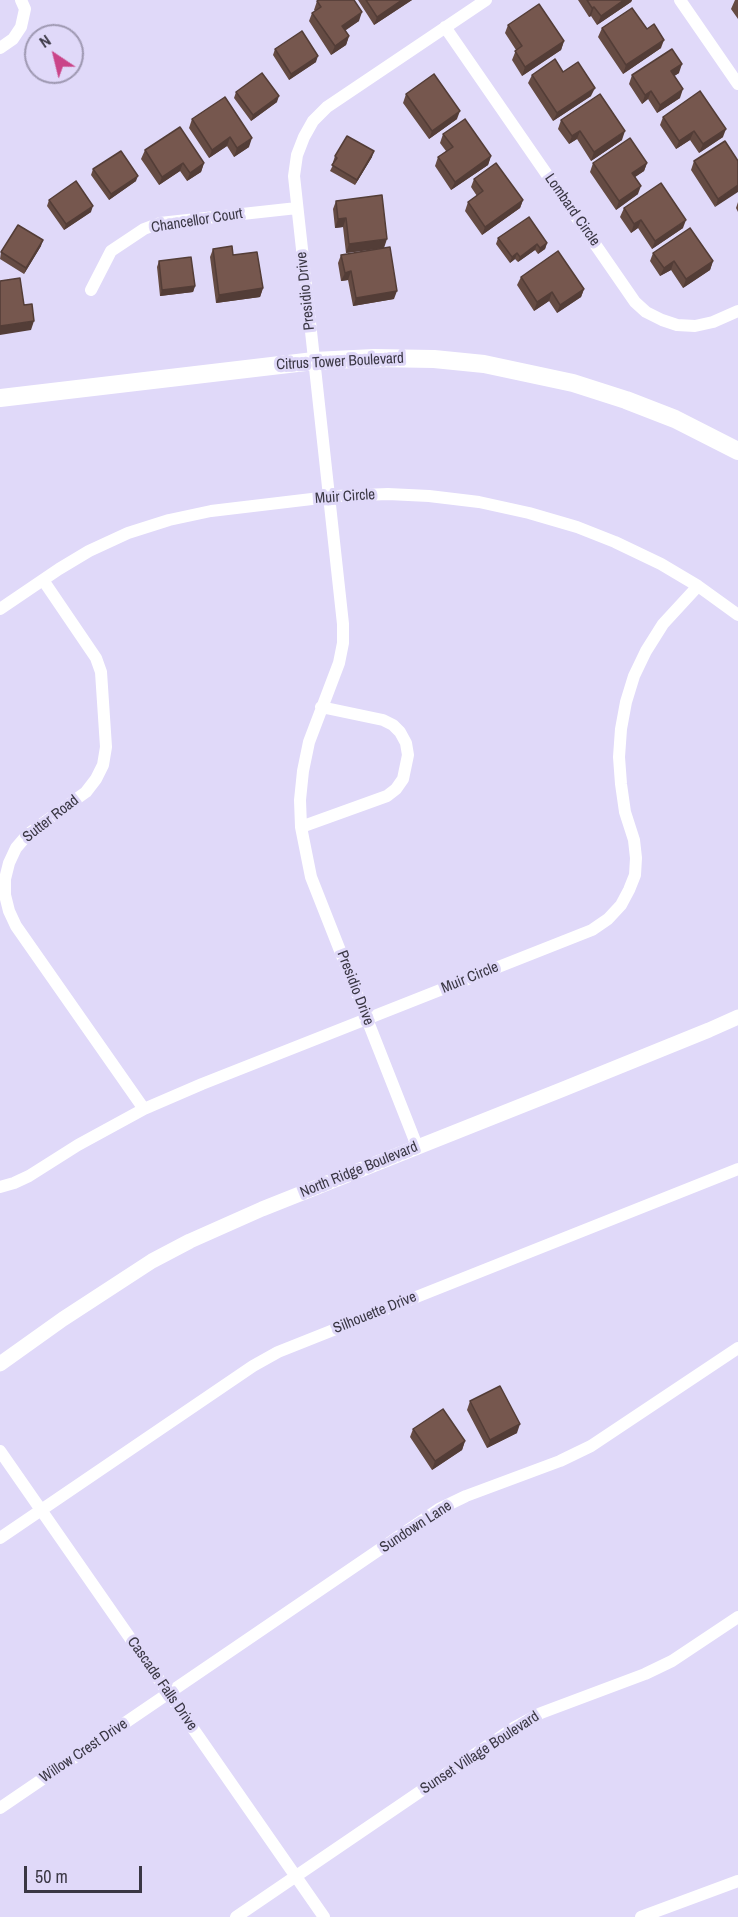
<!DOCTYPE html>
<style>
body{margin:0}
#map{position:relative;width:738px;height:1917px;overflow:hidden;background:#e0d9f9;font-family:"Archivo Narrow",sans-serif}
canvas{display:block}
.north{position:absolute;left:24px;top:24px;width:60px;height:60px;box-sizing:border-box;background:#e0d9f9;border:2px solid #9e98b1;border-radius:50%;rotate:325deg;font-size:16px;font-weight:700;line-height:24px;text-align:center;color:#3a3744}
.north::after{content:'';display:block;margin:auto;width:21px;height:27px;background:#ca4589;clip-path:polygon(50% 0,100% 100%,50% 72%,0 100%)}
.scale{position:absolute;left:24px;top:1866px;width:118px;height:27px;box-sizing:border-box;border:3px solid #3a3744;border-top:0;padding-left:8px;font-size:18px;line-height:21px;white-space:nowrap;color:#3a3744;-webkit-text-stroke:4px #e0d9f9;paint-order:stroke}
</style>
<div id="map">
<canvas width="738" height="1917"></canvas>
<div class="north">N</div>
<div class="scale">50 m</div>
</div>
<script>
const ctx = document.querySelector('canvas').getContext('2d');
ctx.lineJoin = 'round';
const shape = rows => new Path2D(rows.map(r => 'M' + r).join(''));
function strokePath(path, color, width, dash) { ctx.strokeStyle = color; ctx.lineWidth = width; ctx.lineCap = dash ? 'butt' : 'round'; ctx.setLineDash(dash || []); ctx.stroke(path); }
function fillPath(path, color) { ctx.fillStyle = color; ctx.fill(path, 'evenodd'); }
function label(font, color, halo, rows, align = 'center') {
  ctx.font = font + ' "Archivo Narrow",sans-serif'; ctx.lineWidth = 6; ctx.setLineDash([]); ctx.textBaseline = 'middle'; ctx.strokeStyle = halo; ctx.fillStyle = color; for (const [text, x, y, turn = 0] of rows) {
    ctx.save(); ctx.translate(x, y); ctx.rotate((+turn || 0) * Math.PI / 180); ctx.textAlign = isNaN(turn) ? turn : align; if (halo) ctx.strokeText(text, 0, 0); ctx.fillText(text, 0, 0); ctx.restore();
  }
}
strokePath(shape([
 [680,0,738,84],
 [445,27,635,302,646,312,662,320,677,325,695,326,713,322,738,311],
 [0,48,13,39,21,27,25,9,21,0],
 [91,290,111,251,144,229,160,223,297,208],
 [43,580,96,658,101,672,106,747,103,765,96,779,86,792,28,834,16,848,9,863,5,879,5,895,9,911,16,926,144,1109],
 [0,609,59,569,89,551,128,533,169,520,211,511,337,496,388,494,429,496,479,502,529,513,577,527,615,542,661,564,698,586,738,615],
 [301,827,387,796,396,789,403,779,408,755,406,743,400,732,393,725,383,720,321,707],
 [417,1146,311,877,301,827,300,800,303,771,309,742,339,663,343,643,343,624,294,176,297,155,304,137,313,121,327,107,486,0],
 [0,1187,14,1183,29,1176,78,1145,144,1109,202,1084,592,930,608,919,621,905,629,890,635,875,636,858,634,840,625,812,621,784,619,757,621,729,626,702,634,676,646,651,663,624,698,586],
 [0,1451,324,1917],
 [0,1538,253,1366,278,1352,738,1169],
 [0,1808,439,1509,466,1496,560,1461,591,1446,738,1348],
 [236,1917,515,1727,541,1713,645,1674,672,1661,738,1617],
 [641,1917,738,1881]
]), '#fff', 12);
strokePath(shape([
 [0,1364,63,1319,152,1261,190,1241,262,1209,561,1090,709,1030,738,1017]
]), '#fff', 15);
strokePath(shape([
 [0,398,314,361,374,358,434,359,484,364,573,383,626,400,675,419,738,451]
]), '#fff', 18);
fillPath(shape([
 [358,0,412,0,374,25],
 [578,0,632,0,631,2,597,25,591,16,589,17],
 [735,0,738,0,738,19,731,9],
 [317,1,359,21,345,30,349,36,346,45,331,55,309,21,312,13,315,11,314,10],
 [508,25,564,41,561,50,522,76,512,60,516,50,505,33],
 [602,28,647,29,661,48,623,74,598,37],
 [275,49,316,62,289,80,273,55],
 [563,72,591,96,553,121,528,83,532,75],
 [679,73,674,76,680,98,657,113,648,99,642,104,629,84,632,75],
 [236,92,277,102,251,121,234,98],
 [406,94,457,119,429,139,403,103],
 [663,117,723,137,699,153,690,140,676,149,660,125],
 [192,119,249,147,234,157,227,146,209,158,189,128],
 [561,120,622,140,591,161,577,139,569,144,558,129],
 [443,134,491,156,488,165,451,190,435,166,438,157,446,151,440,143],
 [145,150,204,163,201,172,187,181,180,171,159,185,141,159],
 [335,156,372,157,355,185,330,171,334,163,333,162],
 [694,161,738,161,715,207,691,170],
 [593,163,647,163,644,171,635,177,638,194,616,210,590,172],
 [93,169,136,181,109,200,91,175],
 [474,179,523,200,520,208,482,235,465,211,468,202,477,196,471,187],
 [49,200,91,212,64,230,47,206],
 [336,201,384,248,394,299,353,306,348,280,341,281,338,263,341,255,383,248,346,253,343,227,335,228,333,209],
 [738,202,738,212,736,208],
 [624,208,683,228,652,249,638,228,631,233,620,217],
 [498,238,547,243,545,249,538,254,535,250,518,262,515,259,510,263,496,244],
 [41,246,24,274,0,259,1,252],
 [213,249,233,255,263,288,260,297,216,303,210,257],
 [653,253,713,261,710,270,683,288,671,270,660,276,650,261],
 [159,261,195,286,193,292,160,296,157,267],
 [521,277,584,289,581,297,557,313,549,301,534,311,517,285],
 [470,1401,517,1433,487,1448,467,1410],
 [413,1429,465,1441,462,1450,432,1470,410,1437]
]), '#654b43');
fillPath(shape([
 [402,0,412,0,374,25,377,17],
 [624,0,632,0,631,2,597,25,601,16],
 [594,7,591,16,589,17,592,8],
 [362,12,359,21,339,35,342,26],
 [349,36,346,45,331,55,335,46],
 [664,40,661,48,623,74,626,65],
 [564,41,561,50,522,76,525,67],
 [318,56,316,62,289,80,291,74],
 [682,64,679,73,668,80,671,71],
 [595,88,591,96,553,121,557,113],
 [683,89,680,98,657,113,660,105],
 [651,91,648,99,642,104,645,95],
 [279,96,277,102,251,121,253,115],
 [460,111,457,119,429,139,432,131],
 [726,129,723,137,699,153,703,144],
 [580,131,577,139,569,144,572,136],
 [625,131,622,140,591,161,594,152],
 [694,131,690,140,676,149,679,141],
 [230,137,227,146,209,158,212,150],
 [252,138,249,147,234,157,237,148],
 [374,151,372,157,355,185,357,180],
 [491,156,488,165,451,190,455,182],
 [183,163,180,171,159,185,162,177],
 [204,163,201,172,187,181,190,173],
 [647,163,644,171,629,181,632,173],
 [138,176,136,181,109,200,111,194],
 [738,185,738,192,715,207,718,199],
 [641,186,638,194,616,210,619,201],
 [523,200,520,208,482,235,485,227],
 [93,206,91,212,64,230,66,224],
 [346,218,343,227,335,228,338,219],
 [641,220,638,228,631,233,634,224],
 [686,220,683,228,652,249,655,241],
 [387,239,384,248,346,253,349,244],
 [43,240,41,246,24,274,26,268],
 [547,243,545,249,538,254,540,248],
 [537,244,535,250,518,262,520,257],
 [517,253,515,259,510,263,512,257],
 [674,261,671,270,660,276,664,268],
 [713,261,710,270,683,288,686,279],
 [351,271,348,280,341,281,345,273],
 [195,286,193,292,160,296,162,290],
 [263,288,260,297,216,303,219,295],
 [584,289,581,297,557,313,560,305],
 [397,291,394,299,353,306,356,298],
 [552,292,549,301,534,311,537,302],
 [34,321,31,330,0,335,0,326],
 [520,1424,517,1433,487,1448,490,1440],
 [465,1441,462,1450,432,1470,435,1461]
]), '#533d37');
const building = shape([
 [319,0,354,0,362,12,342,26,349,36,335,46,312,13,321,7,317,1,319,0],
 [366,0,402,0,377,17,366,0],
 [587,0,624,0,601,16,594,7,592,8,587,0],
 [539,4,564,41,525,67,515,51,522,46,508,25,539,4],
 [632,8,647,29,654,24,664,40,626,65,602,28,632,8],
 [302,31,318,56,291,74,275,49,302,31],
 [672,49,682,64,671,71,683,89,660,105,651,91,645,95,632,75,672,49],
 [555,59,563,72,578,62,595,88,557,113,532,75,555,59],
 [262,73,279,96,253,115,236,92,262,73],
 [434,74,460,111,432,131,406,94,434,74],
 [700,91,726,129,703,144,694,131,679,141,663,117,700,91],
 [600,94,625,131,594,152,580,131,572,136,561,120,600,94],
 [225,97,252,138,237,148,230,137,212,150,192,119,225,97],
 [465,119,491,156,455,182,438,157,453,147,443,134,465,119],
 [180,127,204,163,190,173,183,163,162,177,145,150,180,127],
 [347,136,374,151,357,180,332,165,337,158,335,156,347,136],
 [630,138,647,163,632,173,641,186,619,201,593,163,630,138],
 [725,141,738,161,738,185,718,199,694,161,725,141],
 [121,151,138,176,111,194,93,169,121,151],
 [496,163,523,200,485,227,468,202,483,191,474,179,496,163],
 [76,181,93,206,66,224,49,200,76,181],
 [661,183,686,220,655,241,641,220,634,224,624,208,661,183],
 [382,195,387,239,349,244,346,218,338,219,336,201,382,195],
 [529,217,547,243,540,248,537,244,520,257,517,253,512,257,498,238,529,217],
 [18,225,43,240,26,268,1,252,18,225],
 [690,228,713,261,686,279,674,261,664,268,653,253,690,228],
 [232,246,233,255,257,252,263,288,219,295,213,249,232,246],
 [390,247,397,291,356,298,351,271,345,273,341,255,390,247],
 [558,251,584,289,560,305,552,292,537,302,521,277,558,251],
 [191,257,195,286,162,290,159,261,191,257],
 [20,278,24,305,32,304,34,321,0,326,0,281,20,278],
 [500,1386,520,1424,490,1440,470,1401,500,1386],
 [443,1409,465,1441,435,1461,413,1429,443,1409]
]);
fillPath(building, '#76574e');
strokePath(building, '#533d37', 1.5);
label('15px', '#3a3744', '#e0d9f9', [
 ["Lombard Circle",572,210,55],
 ["Chancellor Court",197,221,-9],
 ["Presidio Drive",306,291,-96],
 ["Citrus Tower Boulevard",340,362,-3],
 ["Muir Circle",345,497,-4],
 ["Sutter Road",51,819,-38],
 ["Muir Circle",470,978,-22],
 ["Presidio Drive",355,988,69],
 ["North Ridge Boulevard",359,1170,-22],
 ["Silhouette Drive",375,1313,-22],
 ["Sundown Lane",416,1527,-33],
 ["Cascade Falls Drive",162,1684,55],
 ["Willow Crest Drive",84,1751,-34],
 ["Sunset Village Boulevard",480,1753,-33]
]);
</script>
